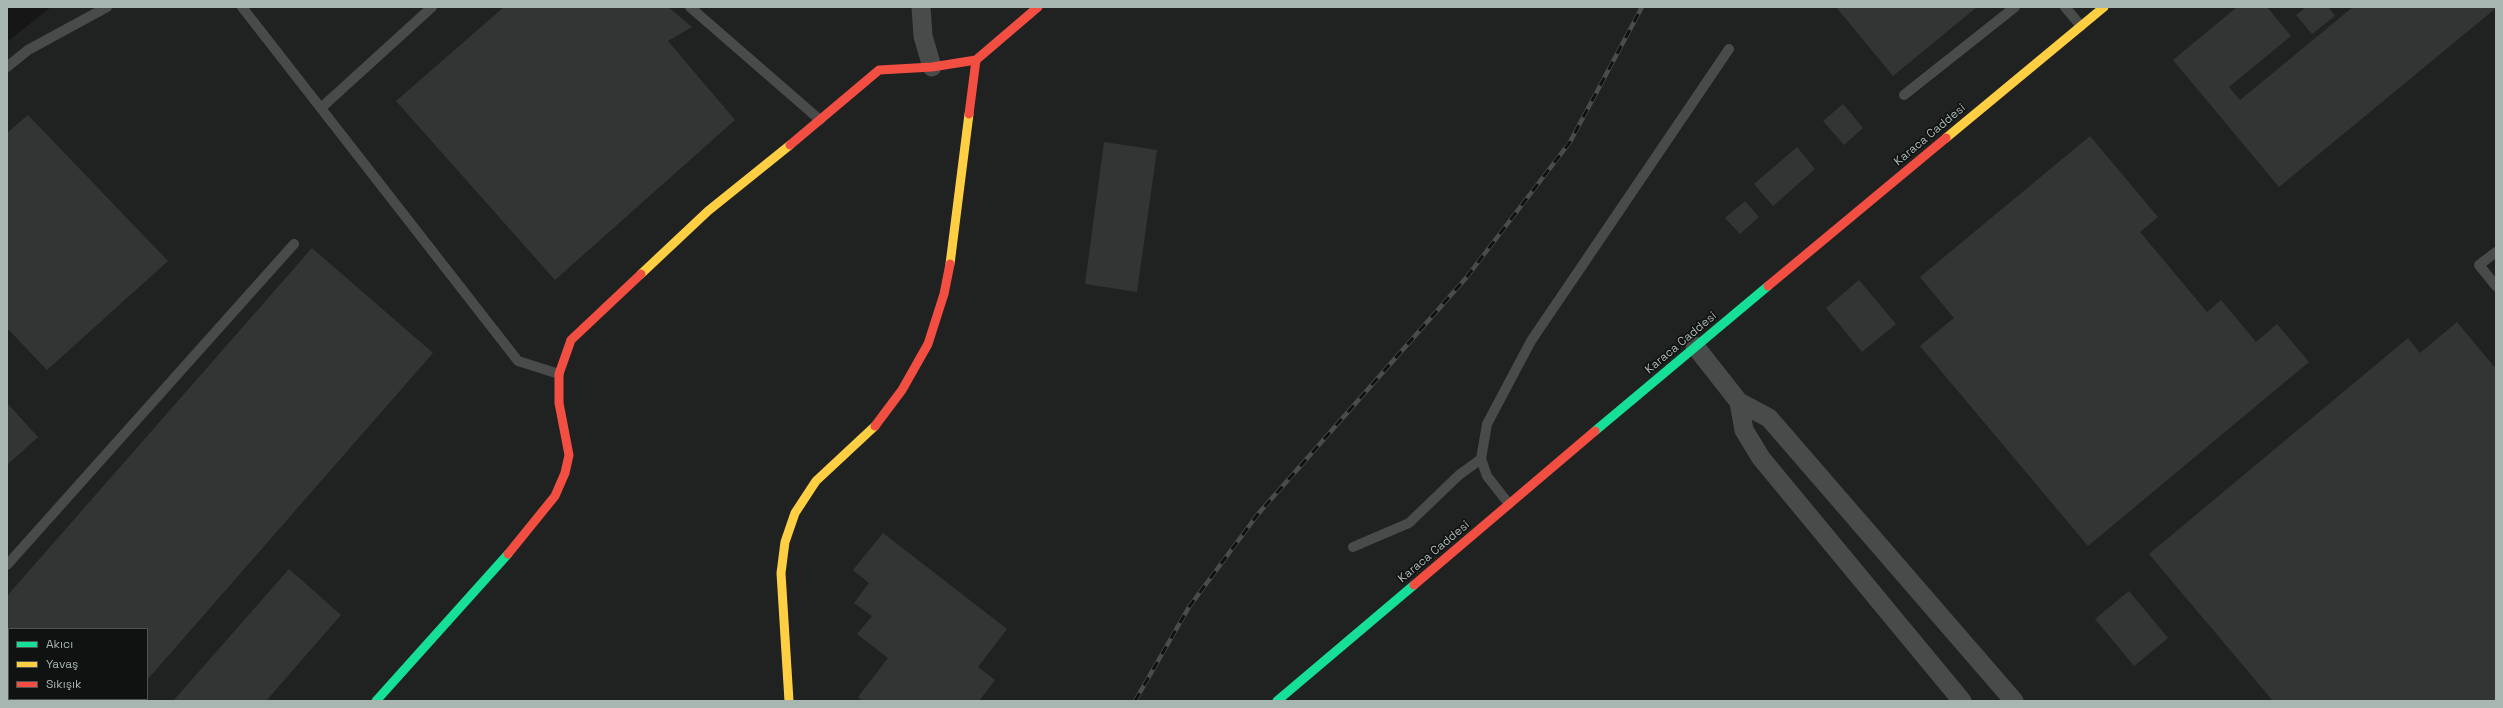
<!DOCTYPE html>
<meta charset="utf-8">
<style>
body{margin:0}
#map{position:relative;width:2503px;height:708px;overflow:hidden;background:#161616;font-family:"Space Grotesk",sans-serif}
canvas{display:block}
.frame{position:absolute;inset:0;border:8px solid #a8b6b2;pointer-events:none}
.legend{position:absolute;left:8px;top:628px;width:140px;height:72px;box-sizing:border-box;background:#101212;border:1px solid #4d5452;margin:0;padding:5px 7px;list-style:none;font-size:12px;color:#a8b6b2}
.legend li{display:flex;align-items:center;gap:8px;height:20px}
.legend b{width:20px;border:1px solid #4d5452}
</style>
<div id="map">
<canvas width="2503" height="708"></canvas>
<div class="frame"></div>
<ul class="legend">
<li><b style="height:5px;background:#16e098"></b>Akıcı</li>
<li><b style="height:5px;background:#ffcf43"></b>Yavaş</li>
<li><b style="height:5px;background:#f24e42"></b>Sıkışık</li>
</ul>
</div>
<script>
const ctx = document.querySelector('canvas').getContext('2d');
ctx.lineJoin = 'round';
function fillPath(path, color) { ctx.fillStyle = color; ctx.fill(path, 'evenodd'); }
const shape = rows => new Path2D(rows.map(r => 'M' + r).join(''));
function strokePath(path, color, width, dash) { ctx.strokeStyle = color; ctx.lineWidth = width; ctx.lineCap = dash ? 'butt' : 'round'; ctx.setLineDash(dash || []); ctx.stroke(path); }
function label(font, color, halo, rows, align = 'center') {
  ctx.font = font + ' "Space Grotesk",sans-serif'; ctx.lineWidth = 3.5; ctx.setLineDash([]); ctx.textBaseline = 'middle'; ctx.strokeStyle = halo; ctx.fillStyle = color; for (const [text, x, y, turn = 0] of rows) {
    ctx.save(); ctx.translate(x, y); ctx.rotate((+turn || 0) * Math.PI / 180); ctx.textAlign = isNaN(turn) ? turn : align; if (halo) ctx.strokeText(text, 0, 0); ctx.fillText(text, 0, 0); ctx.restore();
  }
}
fillPath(shape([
 [51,7,2496,7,2496,701,7,701,7,42],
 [9,629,147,629,147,699,9,699]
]), '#202222');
fillPath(shape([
 [504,7,668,7,692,27,668,41,735,120,555,280,396,101],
 [1836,7,1977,7,1893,76],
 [2237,7,2267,7,2291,36,2229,87,2240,100,2353,7,2496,8,2279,187,2173,60],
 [2306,7,2328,7,2335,16,2312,34,2296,15],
 [1843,104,1863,128,1844,145,1823,121],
 [28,115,168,261,47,370,7,328,7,133],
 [2090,136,2158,217,2140,232,2207,312,2221,300,2256,342,2277,324,2309,362,2088,546,1920,346,1954,318,1920,277],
 [1104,142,1157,150,1137,292,1085,284],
 [1797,147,1815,169,1773,206,1754,184],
 [1745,201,1759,217,1740,234,1725,218],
 [312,248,433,353,147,680,147,629,9,629,9,699,130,699,128,701,7,701,7,596],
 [1859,280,1896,324,1862,352,1826,308],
 [2457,322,2496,369,2496,701,2273,701,2149,554,2408,338,2420,353],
 [7,403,38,437,7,465],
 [883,533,1007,629,978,667,995,680,979,701,863,701,858,697,888,658,857,634,872,616,854,603,869,583,853,570],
 [289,569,341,615,266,701,173,701],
 [2129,591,2168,638,2134,666,2095,619]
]), '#333535');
strokePath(shape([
 [242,7,518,361,559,374],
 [690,7,820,120],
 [2065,7,2081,26],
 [7,67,28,50,107,7],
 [1904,95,2015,7],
 [321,108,432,7],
 [2496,252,2479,265,2496,286],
 [1509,504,1487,476,1481,459,1487,424,1531,341,1729,49],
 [1353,547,1409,523,1459,475,1481,459],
 [7,565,294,244]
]), '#484b4a', 10);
strokePath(shape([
 [921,7,923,36,932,67],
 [1695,346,1739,402,1769,418,2014,701],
 [1739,402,1744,430,1761,458,1962,701]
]), '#484b4a', 19);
strokePath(shape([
 [1595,431,1768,286],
 [376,701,508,554],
 [1277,701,1414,585]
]), '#16e098', 9);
strokePath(shape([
 [1946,138,2104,7],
 [950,264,969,114],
 [641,274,708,211,790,145],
 [789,701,781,573,785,542,795,513,816,481,875,426]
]), '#ffcf43', 9);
strokePath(shape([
 [969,114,976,60],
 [790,145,879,70,932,67,976,60,1038,7],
 [1768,286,1946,138],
 [875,426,902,390,928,344,944,294,950,264],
 [508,554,555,496,565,473,569,455,559,403,559,374,571,340,641,274],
 [1414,585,1595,431]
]), '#f24e42', 9);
const rail = shape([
 [1135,701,1189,607,1258,514,1466,278,1570,142,1642,7]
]);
strokePath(rail, '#4a4c4b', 4.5);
strokePath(rail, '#101212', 3, [9]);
label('12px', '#a8b6b2', '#101212', [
 ["Karaca Caddesi",1930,135,-40],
 ["Karaca Caddesi",1681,343,-40],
 ["Karaca Caddesi",1434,552,-40]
]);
</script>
